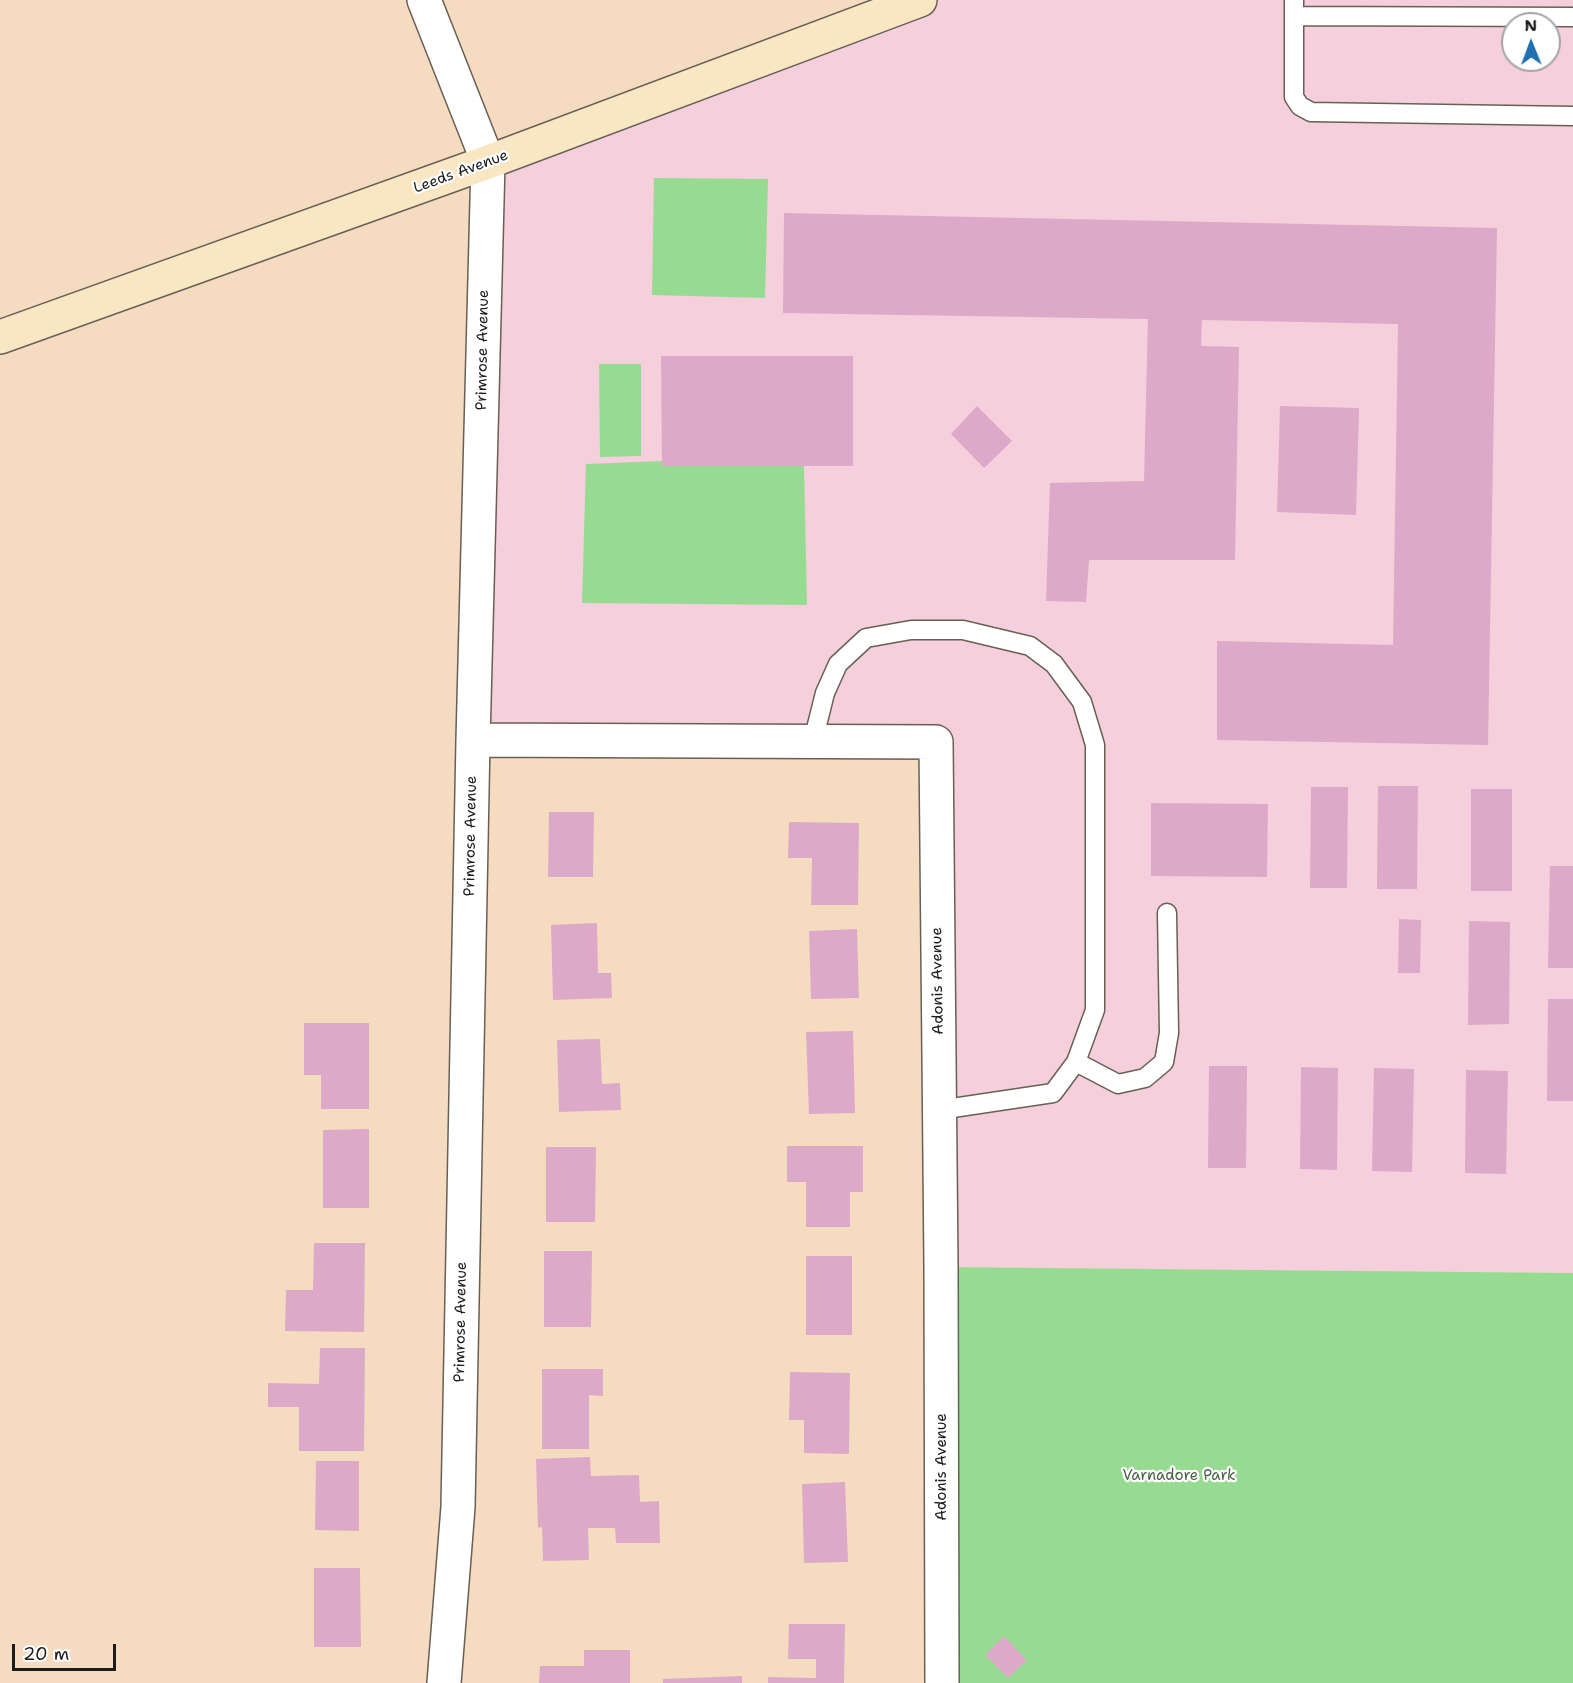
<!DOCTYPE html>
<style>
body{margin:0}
#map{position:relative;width:1573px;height:1683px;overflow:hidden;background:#f5dcc1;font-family:"Shantell Sans",sans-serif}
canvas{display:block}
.north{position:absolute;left:1501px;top:12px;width:60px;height:60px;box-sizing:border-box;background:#fff;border:2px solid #a4a4a4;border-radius:50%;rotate:359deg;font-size:16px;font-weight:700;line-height:24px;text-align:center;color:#1c1c1c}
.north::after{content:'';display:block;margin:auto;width:21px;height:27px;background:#1f6fb2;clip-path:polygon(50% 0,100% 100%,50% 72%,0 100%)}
.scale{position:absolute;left:12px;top:1644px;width:104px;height:27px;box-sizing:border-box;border:3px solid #1c1c1c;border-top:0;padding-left:8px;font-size:18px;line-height:21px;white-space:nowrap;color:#1c1c1c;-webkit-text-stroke:4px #fff;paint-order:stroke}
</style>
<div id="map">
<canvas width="1573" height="1683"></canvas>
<div class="north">N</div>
<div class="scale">20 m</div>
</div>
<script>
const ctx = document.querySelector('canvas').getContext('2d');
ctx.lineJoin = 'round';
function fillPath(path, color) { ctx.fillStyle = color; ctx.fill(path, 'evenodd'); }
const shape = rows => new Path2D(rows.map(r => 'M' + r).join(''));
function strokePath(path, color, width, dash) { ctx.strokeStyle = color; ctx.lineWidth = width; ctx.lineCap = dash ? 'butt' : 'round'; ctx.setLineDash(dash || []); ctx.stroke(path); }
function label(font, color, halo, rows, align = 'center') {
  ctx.font = font + ' "Shantell Sans",sans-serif'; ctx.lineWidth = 4.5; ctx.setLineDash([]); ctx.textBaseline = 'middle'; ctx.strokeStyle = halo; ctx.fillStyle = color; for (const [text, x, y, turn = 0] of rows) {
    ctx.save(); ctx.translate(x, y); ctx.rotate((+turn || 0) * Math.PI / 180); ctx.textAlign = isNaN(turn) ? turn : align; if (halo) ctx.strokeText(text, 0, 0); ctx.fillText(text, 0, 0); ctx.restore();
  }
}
fillPath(shape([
 [920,0,1573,0,1573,1273,941,1267,936,742,473,740,488,162],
 [1513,24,1549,24,1549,60,1513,60]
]), '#f5cfdb');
fillPath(shape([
 [654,178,768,179,765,298,652,295],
 [599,364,641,364,641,456,600,457],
 [662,461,662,466,804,466,807,605,582,603,586,464],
 [941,1267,1573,1273,1573,1683,942,1683]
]), '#97db93');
fillPath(shape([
 [784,213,1497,228,1488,745,1217,740,1217,641,1393,645,1398,324,1202,320,1201,346,1239,347,1235,560,1089,560,1086,602,1046,601,1050,483,1144,481,1148,319,783,313],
 [661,356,853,356,853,466,662,466],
 [977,406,1012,441,984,468,951,434],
 [1280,406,1359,408,1356,515,1277,512],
 [1378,786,1418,786,1417,889,1377,889],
 [1311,787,1348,787,1347,888,1310,888],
 [1471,789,1512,789,1512,891,1471,891],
 [1151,803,1268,804,1267,877,1151,876],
 [549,812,594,812,593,877,548,877],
 [789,822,859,823,858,905,811,905,812,858,788,858],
 [1550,866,1573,866,1573,968,1548,968],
 [1399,919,1421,920,1420,973,1398,973],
 [1469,921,1510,922,1509,1024,1468,1025],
 [597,923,598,973,611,973,612,998,553,1000,551,925],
 [857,929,859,998,811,999,809,931],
 [1548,999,1573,999,1573,1101,1547,1101],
 [304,1023,369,1023,369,1109,321,1109,321,1075,304,1075],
 [853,1031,855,1113,809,1114,806,1032],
 [600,1039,602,1084,620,1083,621,1110,559,1112,557,1040],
 [1209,1066,1247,1066,1246,1168,1208,1168],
 [1301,1067,1338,1068,1337,1170,1300,1169],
 [1374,1068,1414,1069,1412,1172,1372,1171],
 [1466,1070,1508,1071,1506,1174,1465,1173],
 [369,1129,369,1208,323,1208,323,1130],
 [787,1146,863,1146,863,1192,850,1192,850,1227,806,1227,806,1182,787,1182],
 [546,1147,596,1147,595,1222,546,1222],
 [314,1243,365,1243,364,1332,285,1331,286,1290,313,1290],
 [544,1251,592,1251,591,1327,544,1327],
 [806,1256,852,1256,852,1335,806,1335],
 [320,1348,365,1348,364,1451,299,1451,299,1407,268,1407,268,1383,319,1384],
 [542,1369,603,1369,603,1396,589,1395,589,1449,542,1449],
 [790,1372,850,1373,849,1454,804,1453,804,1420,789,1420],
 [590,1457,591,1476,639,1475,640,1502,659,1501,660,1543,616,1543,615,1528,588,1528,589,1560,543,1561,542,1527,538,1528,536,1459],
 [316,1461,359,1461,359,1531,315,1530],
 [845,1482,848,1562,804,1563,802,1484],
 [314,1568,360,1568,361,1647,314,1647],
 [789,1624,845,1624,844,1683,768,1683,768,1677,816,1678,816,1659,788,1659],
 [1004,1636,1027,1660,1008,1678,985,1655],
 [584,1650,630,1650,630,1683,539,1683,540,1666,584,1666],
 [742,1676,742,1683,663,1683,663,1679]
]), '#dda9c8');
const lane = shape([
 [1294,0,1294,97,1300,106,1311,112,1573,116],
 [1294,16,1573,17],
 [813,741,825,693,838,664,866,638,911,630,963,630,1030,646,1054,664,1082,702,1095,745,1095,1010,1076,1062,1053,1093,939,1110],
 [1076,1062,1118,1084,1145,1078,1164,1062,1169,1033,1167,913]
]);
const street = shape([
 [424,0,488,162,473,740,458,1507,444,1683],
 [473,740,936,742,941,1267,942,1683]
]);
const secondary = shape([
 [0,337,488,162,920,0]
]);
strokePath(lane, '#685f56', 21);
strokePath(street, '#685f56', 36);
strokePath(secondary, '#685f56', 36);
strokePath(lane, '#fff', 18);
strokePath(street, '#fff', 33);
strokePath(secondary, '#f9e7c3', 33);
label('15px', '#1c1c1c', '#fff', [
 ["Leeds Avenue",461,172,-20],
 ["Primrose Avenue",483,350,-89],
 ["Primrose Avenue",471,836,-89],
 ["Adonis Avenue",938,981,-91],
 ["Primrose Avenue",461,1322,-89],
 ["Adonis Avenue",942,1467,-90]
]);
label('15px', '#475f46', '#fff', [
 ["Varnadore Park",1179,1476]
]);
</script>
